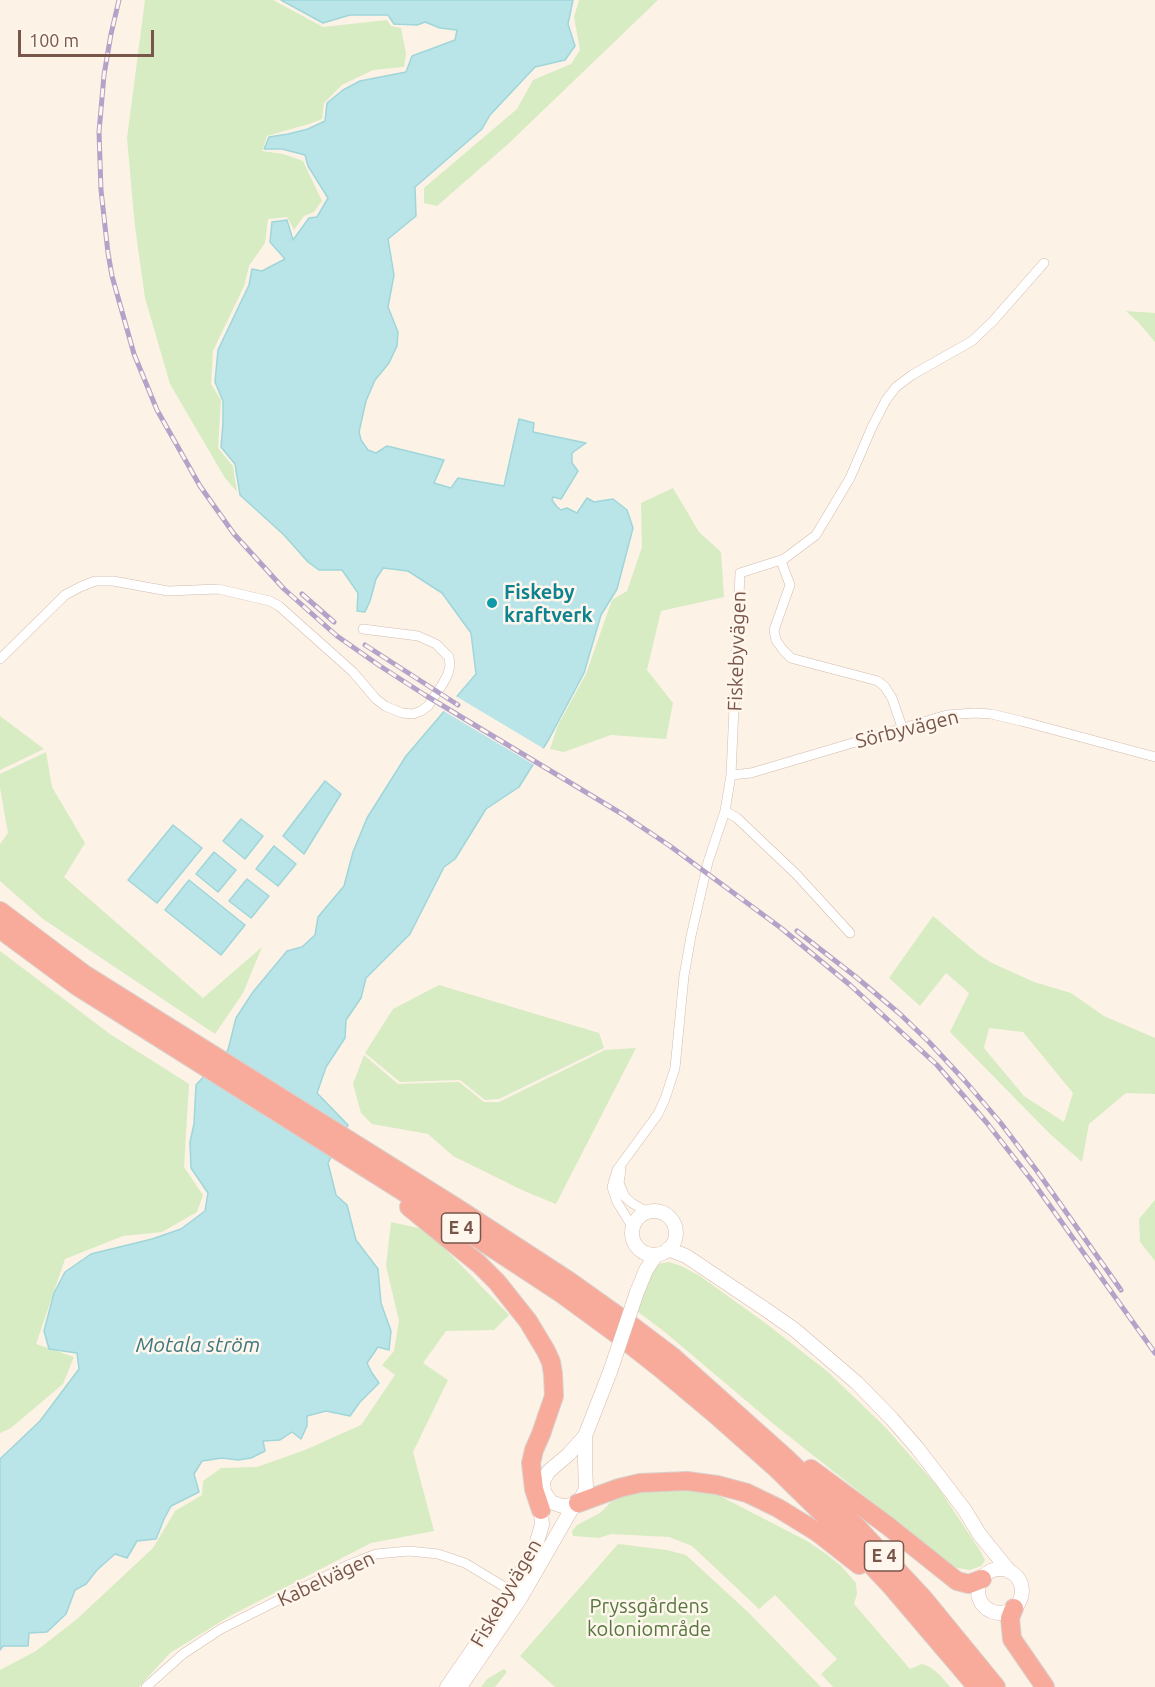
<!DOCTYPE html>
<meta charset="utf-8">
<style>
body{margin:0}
#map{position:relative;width:1155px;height:1687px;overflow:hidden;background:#fdf2e6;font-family:Ubuntu,sans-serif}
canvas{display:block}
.scale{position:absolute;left:18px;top:30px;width:136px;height:27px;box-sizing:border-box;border:3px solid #785649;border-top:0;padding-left:8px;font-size:18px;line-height:21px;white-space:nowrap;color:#785649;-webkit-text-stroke:4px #fff6ed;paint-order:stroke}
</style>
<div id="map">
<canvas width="1155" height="1687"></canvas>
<div class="scale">100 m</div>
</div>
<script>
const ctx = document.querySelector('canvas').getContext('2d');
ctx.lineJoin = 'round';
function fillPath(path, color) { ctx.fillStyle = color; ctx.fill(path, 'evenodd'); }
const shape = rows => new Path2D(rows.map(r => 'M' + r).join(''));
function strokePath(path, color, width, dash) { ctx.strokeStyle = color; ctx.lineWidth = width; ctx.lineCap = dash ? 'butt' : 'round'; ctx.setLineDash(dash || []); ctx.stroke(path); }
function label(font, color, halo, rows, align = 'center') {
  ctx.font = font + ' Ubuntu,sans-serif'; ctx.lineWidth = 5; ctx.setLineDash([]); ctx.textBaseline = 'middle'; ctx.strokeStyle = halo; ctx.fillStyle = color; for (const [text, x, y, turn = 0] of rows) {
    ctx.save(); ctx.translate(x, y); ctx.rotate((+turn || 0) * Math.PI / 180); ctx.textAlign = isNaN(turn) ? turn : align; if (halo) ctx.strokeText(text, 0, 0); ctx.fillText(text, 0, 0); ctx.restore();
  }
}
fillPath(shape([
 [145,0,273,0,323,27,387,20,391,26,401,28,406,53,404,67,373,70,342,85,324,103,322,119,309,124,267,136,262,151,283,154,303,161,322,201,314,212,304,216,294,230,287,217,268,219,265,243,249,266,244,286,213,351,211,384,221,400,218,448,233,466,237,492,225,478,170,384,145,298,135,227,127,138],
 [579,0,658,0,507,145,437,206,424,203,424,188,517,109,533,80,571,64,580,50,574,17],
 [1126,311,1155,313,1155,342,1138,322],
 [673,488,699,532,721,552,724,597,661,611,647,670,673,703,666,739,611,735,564,752,550,749,558,725,586,674,612,600,627,591,642,547,641,503],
 [0,716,44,749,0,770],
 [46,752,52,787,85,843,64,877,203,998,262,947,243,993,215,1034,43,919,0,881,0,844,8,833,0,788,0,774],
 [933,916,979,955,992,963,1034,982,1071,993,1104,1016,1155,1038,1155,1094,1126,1093,1089,1124,1082,1162,1050,1134,950,1032,969,993,946,973,920,1006,889,978],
 [989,1028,1023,1032,1073,1093,1064,1122,1024,1096,984,1048],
 [0,951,110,1034,189,1084,184,1167,203,1195,197,1212,162,1232,123,1236,65,1259,36,1344,74,1357,63,1384,11,1428,0,1433],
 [439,985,599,1033,604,1048,499,1099,485,1100,460,1080,400,1082,365,1053,393,1009],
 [636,1048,556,1204,524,1191,453,1156,428,1134,372,1124,361,1113,353,1084,364,1055,398,1084,459,1082,484,1102,499,1102,605,1050],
 [1155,1200,1155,1261,1140,1242,1139,1219],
 [391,1222,427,1230,509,1315,494,1330,446,1331,423,1363,448,1380,413,1452,434,1531,371,1543,230,1616,170,1653,139,1687,0,1687,0,1670,36,1651,77,1619,153,1548,175,1511,202,1495,203,1481,221,1468,257,1467,305,1450,361,1425,395,1375,382,1365,394,1351,399,1321,386,1266],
 [669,1262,681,1266,700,1276,768,1325,828,1372,886,1428,938,1487,979,1549,985,1560,981,1566,970,1570,957,1568,944,1559,776,1426,666,1333,637,1311,650,1277,656,1266,662,1263],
 [656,1488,695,1489,714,1493,807,1541,829,1556,842,1567,856,1583,857,1594,854,1604,910,1669,922,1664,930,1667,940,1675,950,1687,833,1687,821,1674,837,1659,775,1595,759,1609,692,1546,669,1537,611,1534,599,1538,573,1536,572,1531,577,1525,600,1513,614,1499,625,1495],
 [618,1544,667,1550,686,1555,749,1613,821,1687,555,1687,520,1656],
 [504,1669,507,1672,495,1687,481,1687,487,1679]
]), '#d7ecc3');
const water = shape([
 [281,0,573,0,568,24,575,46,565,60,535,67,490,115,482,129,415,187,416,216,388,239,394,275,388,307,398,332,397,346,389,363,375,380,366,401,359,432,361,440,368,450,376,453,387,446,444,460,434,483,451,488,458,478,504,486,519,419,534,423,533,432,586,443,572,453,572,463,578,471,561,499,553,497,552,500,557,507,561,510,567,508,577,513,587,498,594,502,613,499,627,510,633,528,617,589,601,615,584,673,549,739,519,787,486,809,455,859,444,867,410,934,366,978,361,998,346,1020,345,1038,326,1067,317,1093,348,1125,328,1163,336,1195,347,1205,356,1240,378,1269,381,1303,391,1331,389,1350,378,1347,367,1363,372,1373,379,1383,360,1402,350,1416,326,1411,307,1416,307,1426,301,1439,292,1432,280,1440,263,1441,265,1451,251,1458,238,1460,222,1458,202,1461,194,1474,199,1492,171,1506,164,1519,156,1539,137,1541,127,1558,115,1554,97,1570,86,1584,75,1590,66,1614,47,1632,29,1633,28,1646,3,1646,0,1650,0,1459,40,1421,79,1369,77,1353,49,1349,44,1331,54,1293,65,1272,91,1254,152,1239,181,1229,205,1211,208,1193,191,1168,190,1142,194,1124,196,1085,228,1050,236,1018,253,992,287,951,302,947,315,935,318,917,344,886,353,852,367,818,406,756,476,674,471,633,442,593,408,571,383,568,376,579,370,601,365,612,357,611,358,593,342,570,319,570,308,562,284,535,240,495,235,464,221,447,223,423,223,401,215,382,218,350,249,285,252,269,262,271,285,259,270,242,272,222,287,220,293,240,309,218,317,217,328,198,308,166,305,155,282,149,264,149,269,137,288,134,308,129,325,121,327,103,343,90,360,81,406,72,412,56,455,40,457,30,440,28,425,22,417,25,394,24,388,15,350,15,323,23,281,0],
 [325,781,341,794,304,854,283,836,325,781],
 [241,819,263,836,245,859,223,841,241,819],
 [173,825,202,848,157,903,128,880,173,825],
 [274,846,296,864,278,886,256,869,274,846],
 [214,852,236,870,218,892,196,874,214,852],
 [247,879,269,896,251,918,229,901,247,879],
 [189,880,245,925,221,955,165,910,189,880]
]);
fillPath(water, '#b9e5e8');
strokePath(water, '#9fd6da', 1.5);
fillPath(shape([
 [454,695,546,750,536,766,442,710]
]), '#fdf2e6');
const street = shape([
 [781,561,790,585,774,630,776,640,783,650,791,658,798,660,878,681,885,687,892,698,902,727],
 [0,659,65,595,80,587,95,581,113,581,168,591,218,589,270,601,279,606,353,672,376,699,385,706,402,713,413,714,421,711,428,706,442,685,448,674,450,665,449,657,436,644,418,636,363,629],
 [731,775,751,773,947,715,975,713,991,714,1021,721,1155,757],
 [725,811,737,818,796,874,850,933],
 [621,1170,619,1183,625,1197,632,1203,647,1212],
 [633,1228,617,1202,612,1187,617,1170,658,1114,665,1099,675,1068,684,976,691,936,708,862,725,811,731,775,740,573,784,559,816,535,850,478,872,427,886,400,896,387,912,375,972,341,993,321,1044,263],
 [146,1687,183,1654,221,1629,346,1566,376,1554,409,1551,438,1554,465,1563,513,1592]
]);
const secondary = shape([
 '632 1233a22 22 0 1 1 44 0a22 22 0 1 1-44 0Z',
 [668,1249,686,1256,765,1309,795,1330,857,1383,892,1419,918,1449,964,1509,980,1535,1010,1572],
 [637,1292,646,1270,656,1255],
 [544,1492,551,1502,562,1506,574,1505,580,1500,586,1489,585,1461,585,1436],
 '978 1591a22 22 0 1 1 44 0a22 22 0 1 1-44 0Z',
 [447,1687,494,1619,535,1548,542,1525,541,1510,544,1492,543,1481,549,1471,569,1454,585,1436,610,1372],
 [460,1687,521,1597,574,1505]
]);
const highway = shape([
 [0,911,84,974,457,1208,569,1281,628,1323,673,1357,786,1458,858,1528,924,1599,996,1687],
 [0,929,77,986,480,1240,562,1294,618,1335,665,1372,715,1414,777,1469,824,1515,891,1586,977,1687],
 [409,1207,479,1264,497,1282,528,1321,546,1351,551,1362,553,1374,554,1396,541,1434,534,1450,531,1463,534,1489,541,1510],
 [811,1469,888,1526,957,1581,969,1584,982,1579],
 [578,1503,619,1488,640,1483,687,1481,717,1485,747,1493,778,1508,817,1532,859,1565],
 [1014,1608,1010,1618,1012,1639,1045,1687]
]);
strokePath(street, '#d2bbae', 10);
strokePath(secondary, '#d5baab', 15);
strokePath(highway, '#d9d0cc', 20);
strokePath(street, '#fff', 9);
strokePath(secondary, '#fff', 14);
strokePath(highway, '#f9ab9b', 18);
const rail = shape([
 [119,0,111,34,104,75,99,132,101,190,108,253,112,276,134,354,157,410,200,486,234,534,284,589,337,636,380,666,425,695,622,814,670,846,781,928,850,985,937,1065,987,1123,1033,1182,1155,1353],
 [302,594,334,622],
 [365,645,458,705],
 [797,931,856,977,900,1014,929,1042,965,1081,1000,1122,1037,1171,1121,1290]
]);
strokePath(rail, '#b4a3c8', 5);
strokePath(rail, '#fff6ed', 3, [9]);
const secondaryBridge = shape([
 [610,1372,637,1292]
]);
strokePath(secondaryBridge, '#d5baab', 15, []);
strokePath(secondaryBridge, '#fff', 14);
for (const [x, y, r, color] of [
 [492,603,6,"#0f9aa8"]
]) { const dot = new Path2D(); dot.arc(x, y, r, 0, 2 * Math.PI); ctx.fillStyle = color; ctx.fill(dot); strokePath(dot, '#fff6ed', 2); }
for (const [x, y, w] of [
 [461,1228,39],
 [884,1556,39]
]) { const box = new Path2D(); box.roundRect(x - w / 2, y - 15, w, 30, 4.5); ctx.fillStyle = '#fff6ed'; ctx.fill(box); strokePath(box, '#785649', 1.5); }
label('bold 18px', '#785649', null, [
 ["E 4",461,1228],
 ["E 4",884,1556]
]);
label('bold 20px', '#0d838f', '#fff6ed', [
 ["Fiskeby",504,592],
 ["kraftverk",504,615]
], 'left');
label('20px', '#785649', '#fff6ed', [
 ["Fiskebyvägen",737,651,-88],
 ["Sörbyvägen",907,729,-14],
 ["Kabelvägen",326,1579,-25],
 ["Fiskebyvägen",506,1593,-60]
]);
label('20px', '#54783e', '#fff6ed', [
 ["Pryssgårdens",649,1606],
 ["koloniområde",649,1629]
]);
label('italic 21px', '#3c787e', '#fff6ed', [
 ["Motala ström",198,1345]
]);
</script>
